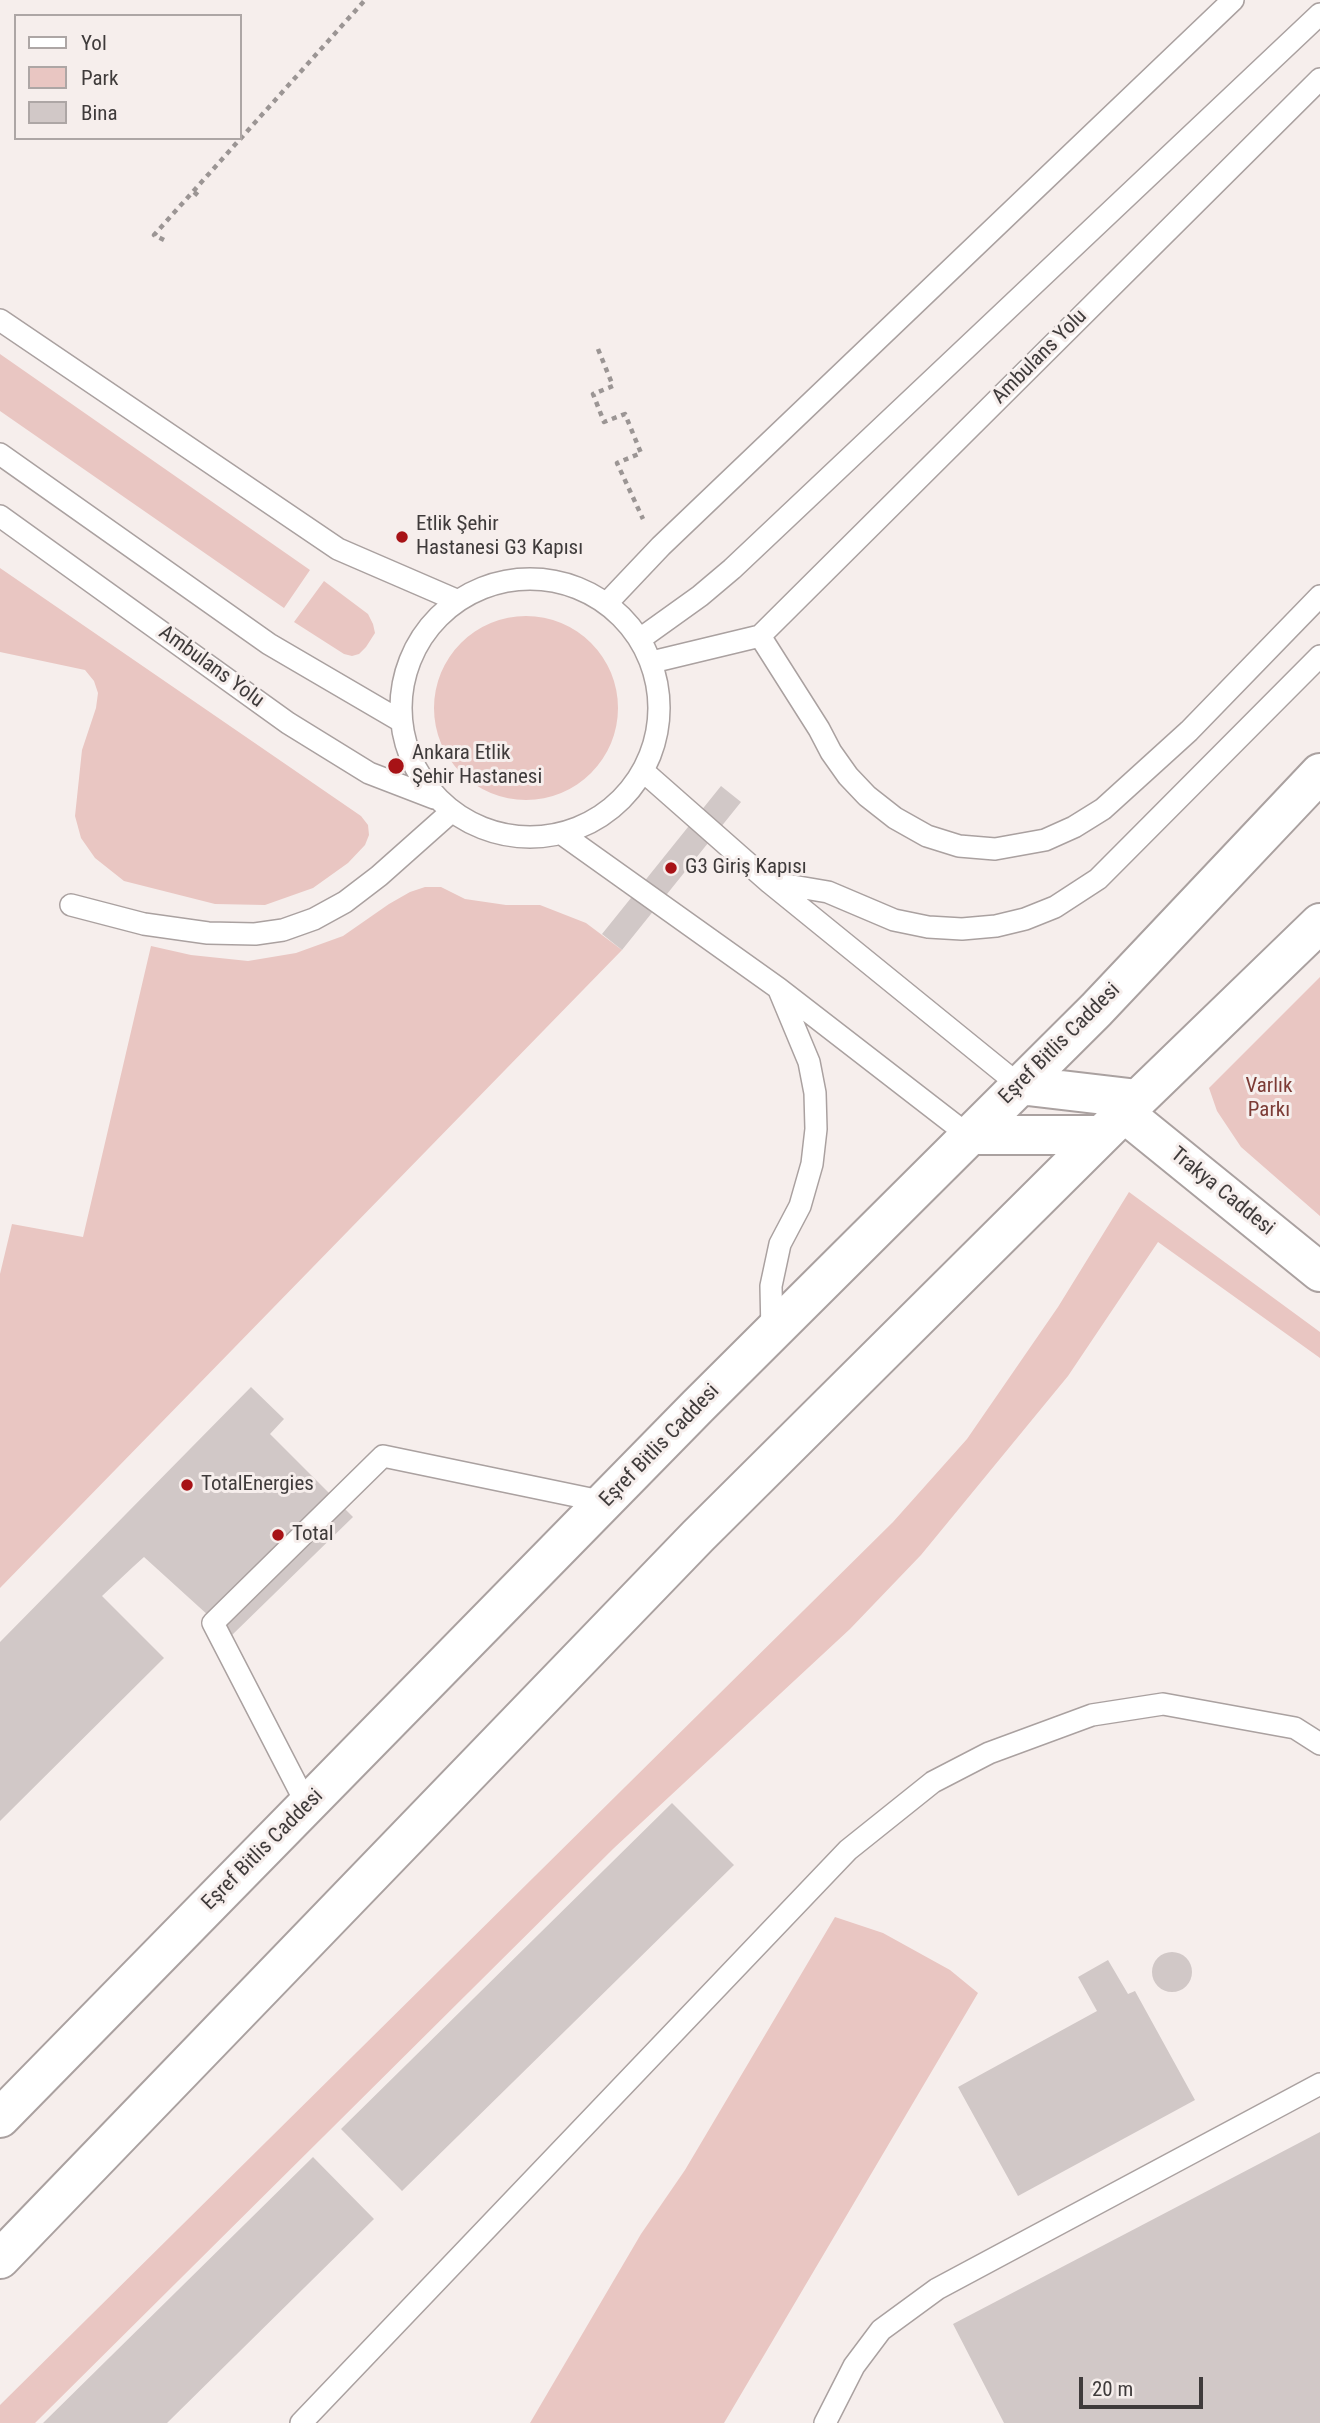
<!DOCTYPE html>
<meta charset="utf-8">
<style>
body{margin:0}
#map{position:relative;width:1320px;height:2423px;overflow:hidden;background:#f6eeec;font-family:"Roboto Condensed",sans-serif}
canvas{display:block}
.legend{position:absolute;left:14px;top:14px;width:228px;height:126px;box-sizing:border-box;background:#f6eeec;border:2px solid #ada6a5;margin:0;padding:9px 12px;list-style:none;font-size:21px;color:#3f3b3b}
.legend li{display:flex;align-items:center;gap:14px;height:35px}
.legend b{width:35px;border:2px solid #ada6a5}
.scale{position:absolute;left:1079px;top:2377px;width:124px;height:32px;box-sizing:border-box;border:4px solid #3f3b3b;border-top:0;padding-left:9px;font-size:21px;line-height:24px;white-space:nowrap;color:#3f3b3b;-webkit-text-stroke:5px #f6eeec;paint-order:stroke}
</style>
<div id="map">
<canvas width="1320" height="2423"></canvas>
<ul class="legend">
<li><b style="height:9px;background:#fff"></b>Yol</li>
<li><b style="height:19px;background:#e9c6c2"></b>Park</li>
<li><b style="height:19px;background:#d1c8c7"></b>Bina</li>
</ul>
<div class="scale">20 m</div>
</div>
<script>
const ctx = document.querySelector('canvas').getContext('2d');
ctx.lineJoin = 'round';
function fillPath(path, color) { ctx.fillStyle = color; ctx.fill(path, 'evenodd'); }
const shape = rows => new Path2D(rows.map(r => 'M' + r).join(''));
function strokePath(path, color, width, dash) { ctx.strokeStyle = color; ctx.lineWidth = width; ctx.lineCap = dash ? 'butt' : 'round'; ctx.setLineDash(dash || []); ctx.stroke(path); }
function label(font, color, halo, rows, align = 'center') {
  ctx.font = font + ' "Roboto Condensed",sans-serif'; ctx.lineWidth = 6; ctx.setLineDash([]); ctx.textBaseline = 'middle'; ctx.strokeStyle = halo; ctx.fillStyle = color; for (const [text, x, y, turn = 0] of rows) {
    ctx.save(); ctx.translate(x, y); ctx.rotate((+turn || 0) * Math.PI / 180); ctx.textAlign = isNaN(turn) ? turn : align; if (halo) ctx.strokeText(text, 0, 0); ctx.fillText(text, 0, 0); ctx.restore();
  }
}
fillPath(shape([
 [0,354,310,570,284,608,0,411],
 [0,568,361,816,368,825,369,835,365,845,348,863,313,888,265,905,215,904,124,881,95,858,81,838,75,816,82,750,96,708,98,693,94,681,85,670,0,652],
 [324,581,368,614,373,624,375,633,366,647,359,654,352,656,344,654,294,622],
 '434 708a92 92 0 1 1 184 0a92 92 0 1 1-184 0Z',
 [425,887,441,887,465,899,506,905,540,905,586,923,622,950,0,1588,0,1274,12,1224,83,1237,151,946,191,955,248,961,296,953,343,936,389,904,410,892],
 [1320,977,1320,1216,1241,1147,1217,1111,1209,1088],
 [1129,1192,1320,1332,1320,1358,1158,1242,1068,1376,921,1555,850,1629,614,1848,35,2423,0,2423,0,2405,893,1522,967,1439,1058,1307],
 [835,1917,883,1933,950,1970,978,1993,724,2423,530,2423,641,2234,685,2170]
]), '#e9c6c2');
fillPath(shape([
 [721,786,741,802,622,950,602,934],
 [251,1387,284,1419,270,1434,353,1517,231,1636,144,1557,134,1566,102,1596,164,1658,0,1821,0,1642],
 [672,1803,734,1865,402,2191,341,2129],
 '1152 1972a20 20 0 1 1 40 0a20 20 0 1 1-40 0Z',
 [1108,1960,1128,1994,1135,1991,1195,2100,1018,2196,958,2087,1097,2011,1078,1977],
 [1320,2132,1320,2423,1004,2423,953,2324],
 [313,2157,374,2219,167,2423,43,2423]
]), '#d1c8c7');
const service = shape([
 [0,320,338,549,456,600],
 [0,454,269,644,399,720],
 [0,516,288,723,369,773,434,798],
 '401 708a129 129 0 1 1 258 0a129 129 0 1 1-258 0Z',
 [607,603,661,546,1233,0],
 [760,636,819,729,831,752,848,776,867,796,895,818,927,836,959,846,995,849,1045,840,1074,827,1103,809,1189,731,1320,596],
 [640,639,700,596,732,569,1320,14],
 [652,662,760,636,1320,79],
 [643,771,769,882,1019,1085],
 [562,834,778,988,968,1135],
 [769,882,828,892,894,920,928,927,962,929,996,926,1025,919,1055,907,1098,879,1320,656],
 [71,905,144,924,208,933,255,934,283,930,314,919,345,902,379,876,451,812],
 [772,1333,771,1286,780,1244,800,1206,812,1164,816,1129,815,1093,809,1062,779,990],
 [307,1805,213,1623,383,1456,605,1502],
 [301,2423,848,1850,933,1782,989,1753,1092,1715,1163,1704,1295,1728,1320,1744],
 [825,2423,854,2366,881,2330,937,2289,1320,2084]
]);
const secondary = shape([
 [1019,1085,1138,1099],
 [1124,1113,1320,1272],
 [968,1135,1101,1135],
 [0,2118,698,1406,1096,1010,1320,773],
 [0,2259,698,1536,1138,1099,1320,923]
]);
strokePath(service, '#aaa1a0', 24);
strokePath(secondary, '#aaa1a0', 42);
strokePath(shape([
 [194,192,201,198],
 [164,240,154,235,365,0],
 [598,349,613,386,593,394,604,422,625,414,641,453,617,463,643,519]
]), '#9b9594', 4.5, [5, 5]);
strokePath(service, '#fff', 21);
strokePath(secondary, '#fff', 38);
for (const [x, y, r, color] of [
 [402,537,7,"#a71216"],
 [396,766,9,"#a71216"],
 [671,868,7,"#a71216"],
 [187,1485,7,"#a71216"],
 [278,1535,7,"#a71216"]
]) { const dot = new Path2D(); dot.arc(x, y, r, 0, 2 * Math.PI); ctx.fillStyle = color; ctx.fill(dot); strokePath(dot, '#f6eeec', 2.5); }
label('21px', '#3f3b3b', '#f6eeec', [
 ["Ambulans Yolu",1040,357,-45],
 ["Ambulans Yolu",211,667,36],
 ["Eşref Bitlis Caddesi",1060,1044,-45],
 ["Trakya Caddesi",1222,1192,39],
 ["Eşref Bitlis Caddesi",660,1446,-46],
 ["Eşref Bitlis Caddesi",263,1850,-45]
]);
label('21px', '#3f3b3b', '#f6eeec', [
 ["Etlik Şehir",416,525],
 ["Hastanesi G3 Kapısı",416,549],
 ["Ankara Etlik",412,754],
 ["Şehir Hastanesi",412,778],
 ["G3 Giriş Kapısı",685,868],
 ["TotalEnergies",201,1485],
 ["Total",292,1535]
], 'left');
label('21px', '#7c3b35', '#f6eeec', [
 ["Varlık",1269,1087],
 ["Parkı",1269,1111]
]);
</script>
